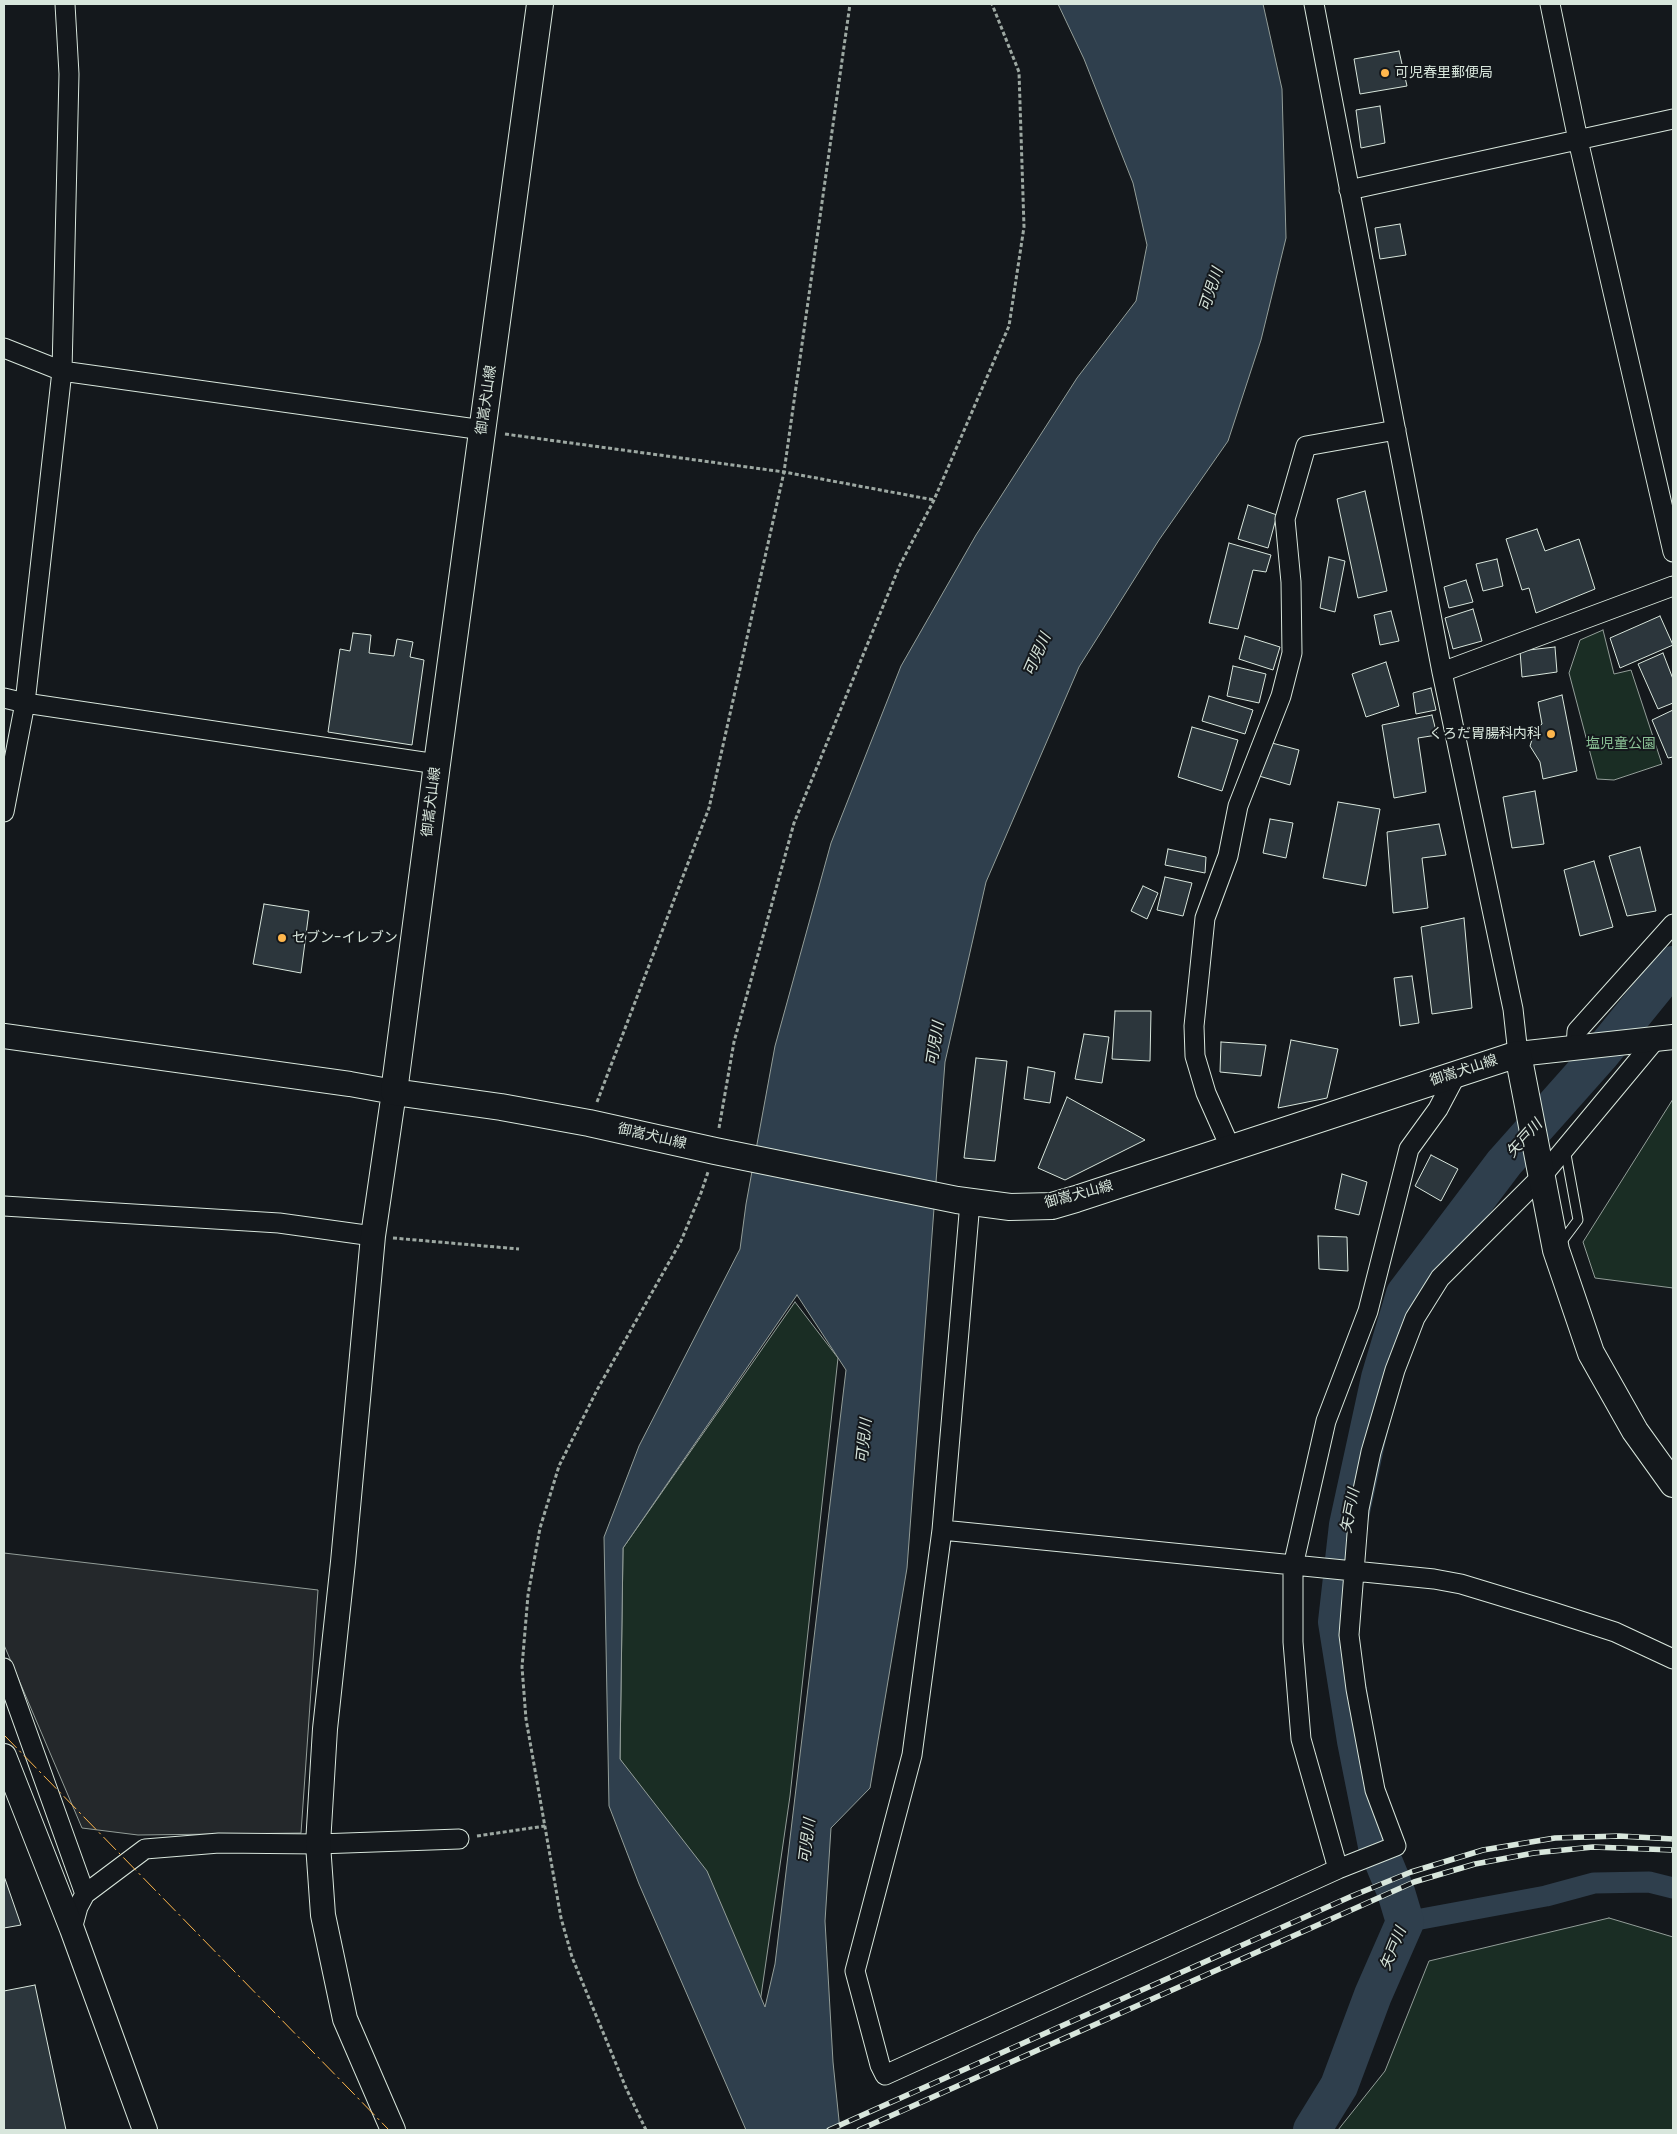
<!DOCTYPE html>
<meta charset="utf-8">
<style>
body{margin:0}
#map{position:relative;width:1677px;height:2134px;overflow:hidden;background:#14181c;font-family:Poppins,sans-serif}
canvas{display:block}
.frame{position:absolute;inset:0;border:5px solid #d8e6dc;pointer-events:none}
</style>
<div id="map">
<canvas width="1677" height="2134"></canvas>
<div class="frame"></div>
</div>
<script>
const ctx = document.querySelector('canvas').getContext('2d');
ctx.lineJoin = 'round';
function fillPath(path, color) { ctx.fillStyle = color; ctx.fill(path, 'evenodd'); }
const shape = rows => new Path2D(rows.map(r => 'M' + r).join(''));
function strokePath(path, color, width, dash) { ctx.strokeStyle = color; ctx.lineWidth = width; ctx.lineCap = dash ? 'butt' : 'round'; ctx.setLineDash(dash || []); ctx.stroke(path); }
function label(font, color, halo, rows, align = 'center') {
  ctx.font = font + ' Poppins,"Noto Sans JP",sans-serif'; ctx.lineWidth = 4; ctx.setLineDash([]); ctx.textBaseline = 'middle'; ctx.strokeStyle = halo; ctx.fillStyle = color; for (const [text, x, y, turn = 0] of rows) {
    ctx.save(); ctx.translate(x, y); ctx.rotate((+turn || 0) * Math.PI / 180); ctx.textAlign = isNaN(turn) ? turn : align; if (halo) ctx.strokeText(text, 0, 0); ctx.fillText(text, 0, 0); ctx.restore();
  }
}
const green = shape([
 [1603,630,1614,674,1631,670,1662,764,1614,780,1597,779,1569,673,1580,640,1603,630],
 [1673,1099,1673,1288,1595,1278,1583,1242,1673,1099],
 [795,1302,838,1358,790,1796,760,2003,620,1759,623,1548,795,1302],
 [1609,1918,1673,1937,1673,2130,1338,2130,1385,2071,1429,1961,1609,1918]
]);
fillPath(green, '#1a2d24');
strokePath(green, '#939e99', 1);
const parking = shape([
 [4,1553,318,1590,301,1833,138,1835,82,1828,4,1645,4,1553]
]);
fillPath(parking, '#24282b');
strokePath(parking, '#939e99', 1);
const water = shape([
 [1058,4,1263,4,1282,89,1286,238,1261,340,1228,441,1159,540,1079,667,986,882,945,1062,907,1568,870,1788,831,1828,825,1921,833,2062,840,2130,746,2130,639,1884,609,1806,604,1537,639,1446,740,1249,746,1204,775,1046,831,843,901,666,976,535,1077,378,1136,301,1147,245,1133,183,1084,59,1058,4],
 [797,1295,846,1370,775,1964,765,2007,707,1871,620,1759,623,1548,797,1295]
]);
fillPath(water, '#2f3f4d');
strokePath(water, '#939e99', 1);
strokePath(shape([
 [1405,1922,1546,1896,1594,1883,1649,1882,1673,1888]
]), '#2f3f4d', 21);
strokePath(shape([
 [1312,2130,1339,2086,1373,1995,1405,1922,1396,1892,1377,1846,1356,1741,1337,1622,1348,1525,1380,1378,1405,1294,1504,1163,1600,1055,1673,965]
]), '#2f3f4d', 38);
const building = shape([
 [1399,51,1407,86,1360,94,1354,59,1399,51],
 [1380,106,1385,143,1361,148,1356,110,1380,106],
 [1400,224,1406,255,1380,259,1375,228,1400,224],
 [1365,491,1387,591,1358,598,1337,499,1365,491],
 [1248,505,1277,515,1268,548,1238,539,1248,505],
 [1537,529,1545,551,1579,539,1595,589,1536,613,1529,588,1522,590,1506,539,1537,529],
 [1229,543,1271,555,1266,572,1253,570,1238,629,1209,623,1229,543],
 [1329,557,1345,561,1335,612,1320,608,1329,557],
 [1497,559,1503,586,1483,591,1476,564,1497,559],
 [1466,580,1473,602,1449,608,1444,587,1466,580],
 [1473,609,1482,641,1453,649,1445,618,1473,609],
 [1391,611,1399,641,1380,645,1374,615,1391,611],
 [1660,616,1673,645,1620,668,1610,638,1660,616],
 [353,633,371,635,369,653,394,656,397,639,413,642,410,657,424,660,412,745,328,732,340,649,350,651,353,633],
 [1245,636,1280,647,1273,670,1239,659,1245,636],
 [1555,647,1557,672,1522,677,1520,651,1555,647],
 [1663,653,1673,679,1673,703,1658,709,1638,664,1663,653],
 [1386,662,1399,706,1366,717,1352,674,1386,662],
 [1233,666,1266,674,1259,703,1227,696,1233,666],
 [1431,688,1436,710,1416,714,1413,693,1431,688],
 [1562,695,1577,771,1543,779,1540,762,1530,746,1535,730,1542,724,1538,702,1562,695],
 [1209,696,1253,710,1245,734,1202,721,1209,696],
 [1673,710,1673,757,1668,758,1652,720,1673,710],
 [1432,715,1437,735,1418,738,1426,792,1394,798,1382,725,1432,715],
 [1192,727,1238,740,1222,791,1178,777,1192,727],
 [1268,742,1299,750,1290,785,1259,776,1268,742],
 [1535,791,1544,844,1512,848,1503,797,1535,791],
 [1338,802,1380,809,1366,886,1323,878,1338,802],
 [1270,819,1293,823,1286,858,1263,853,1270,819],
 [1439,824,1446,855,1422,858,1428,908,1393,913,1387,832,1439,824],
 [1640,847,1656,911,1627,916,1609,856,1640,847],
 [1168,849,1206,857,1205,873,1165,865,1168,849],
 [1594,861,1613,927,1580,936,1564,870,1594,861],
 [1165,877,1192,883,1183,916,1157,910,1165,877],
 [1143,886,1158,893,1147,919,1131,911,1143,886],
 [264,904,309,911,301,973,253,964,264,904],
 [1464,918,1472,1008,1432,1014,1421,927,1464,918],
 [1412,976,1419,1023,1400,1026,1394,978,1412,976],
 [1115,1011,1151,1011,1150,1061,1112,1059,1115,1011],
 [1084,1034,1109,1037,1102,1083,1075,1079,1084,1034],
 [1291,1040,1338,1049,1327,1098,1278,1108,1291,1040],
 [1221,1042,1266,1045,1261,1076,1220,1072,1221,1042],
 [976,1058,1007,1061,995,1161,964,1158,976,1058],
 [1028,1067,1055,1072,1050,1103,1024,1099,1028,1067],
 [1067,1097,1145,1140,1065,1180,1038,1168,1067,1097],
 [1431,1155,1458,1169,1441,1201,1415,1186,1431,1155],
 [1342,1174,1367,1182,1359,1215,1335,1209,1342,1174],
 [1318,1236,1347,1237,1348,1271,1319,1269,1318,1236],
 [4,1876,21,1925,4,1928,4,1876],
 [35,1985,66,2130,4,2130,4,1991,35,1985]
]);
fillPath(building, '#2c363c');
strokePath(building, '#d8e6dc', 1);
const service = shape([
 [1560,1244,1578,1220,1565,1149]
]);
const minor = shape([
 [65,4,69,74,62,371,483,430],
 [1314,4,1442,672,1513,1009,1518,1054],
 [1550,4,1578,140,1673,552],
 [1349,190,1673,119],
 [4,348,62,371,25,703,4,812],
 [1442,672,1673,586],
 [4,698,25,703,437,764],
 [1576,1048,1577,1031,1673,924],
 [1230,1147,1206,1093,1195,1056,1194,1026,1205,918,1228,856,1238,806,1281,696,1292,653,1291,582,1285,519,1306,446,1396,430],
 [970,1202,942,1530,912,1755,855,1971,880,2065,885,2075,1338,1869,1396,1846,1375,1790,1356,1689,1349,1635,1359,1509,1371,1452,1395,1370,1415,1318,1440,1278,1542,1176,1656,1039],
 [4,1206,279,1223,373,1236],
 [942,1530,1434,1579,1461,1584,1550,1611,1615,1632,1673,1659],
 [4,1668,85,1894],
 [1338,1869,1301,1739,1293,1642,1293,1566,1326,1421,1368,1311,1409,1149,1438,1109,1457,1073],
 [72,1929,78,1907,85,1894,145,1849,219,1843,318,1844,459,1839]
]);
const tertiary = shape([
 [4,1036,350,1084,394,1092,373,1236,343,1562,325,1729,318,1844,323,1915,345,2019,393,2130],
 [1518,1054,1673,1037],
 [4,1756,72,1929,145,2130]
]);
const secondary = shape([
 [540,4,437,764,394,1092,501,1107,589,1123,715,1151,957,1200,1010,1207,1052,1206,1076,1199,1518,1054,1556,1250,1591,1353,1635,1431,1673,1484]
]);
strokePath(service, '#d8e6dc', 11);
strokePath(minor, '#d8e6dc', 21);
strokePath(tertiary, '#d8e6dc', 26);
strokePath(secondary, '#d8e6dc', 28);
strokePath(shape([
 [505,434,784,472,934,500],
 [597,1102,709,808,784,472,850,4],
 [719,1128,734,1042,794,823,900,565,934,500,1009,326,1024,227,1019,72,992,4],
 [393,1238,519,1249],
 [477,1836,545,1826],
 [646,2130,626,2088,572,1957,561,1918,526,1719,522,1667,528,1595,540,1528,559,1466,597,1390,681,1241,701,1193,708,1172]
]), '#9da8a2', 3, [4, 2.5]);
strokePath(service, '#14181c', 9);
strokePath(minor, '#14181c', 19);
strokePath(tertiary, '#14181c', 24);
strokePath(secondary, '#14181c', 26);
const rail = shape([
 [829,2130,1352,1896,1411,1872,1483,1850,1555,1838,1619,1836,1673,1839],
 [859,2130,1414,1882,1475,1864,1534,1853,1593,1847,1673,1850]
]);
strokePath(rail, '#d8e6dc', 5.5);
strokePath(rail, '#14181c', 4, [11]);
strokePath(shape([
 [4,1735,389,2130]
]), '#ffb74d', 1, [18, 4, 2.5, 4]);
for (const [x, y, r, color] of [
 [1385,73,5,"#ffb74d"],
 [1551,734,5,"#ffb74d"],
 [282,938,5,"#ffb74d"]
]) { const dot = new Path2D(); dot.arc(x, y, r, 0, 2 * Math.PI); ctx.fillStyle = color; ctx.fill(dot); strokePath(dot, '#14181c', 2); }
label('14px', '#d8e6dc', '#14181c', [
 ["可児春里郵便局",1395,73],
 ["くろだ胃腸科内科",1541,734,"right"],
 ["セブン-イレブン",292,938]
], 'left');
label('14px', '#d8e6dc', '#14181c', [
 ["御嵩犬山線",487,400,-82],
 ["御嵩犬山線",432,802,-83],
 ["御嵩犬山線",1464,1071,-18],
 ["御嵩犬山線",652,1137,13],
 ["御嵩犬山線",1079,1195,-15]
]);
label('14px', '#8ac095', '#14181c', [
 ["塩児童公園",1621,744]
]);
label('italic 15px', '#d8e6dc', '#14181c', [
 ["可児川",1212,290,-72],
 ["可児川",1038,655,-66],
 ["可児川",936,1044,-81],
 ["矢戸川",1525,1139,-48],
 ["可児川",865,1441,-84],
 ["矢戸川",1351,1511,-79],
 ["可児川",808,1841,-83],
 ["矢戸川",1394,1949,-68]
]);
</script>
